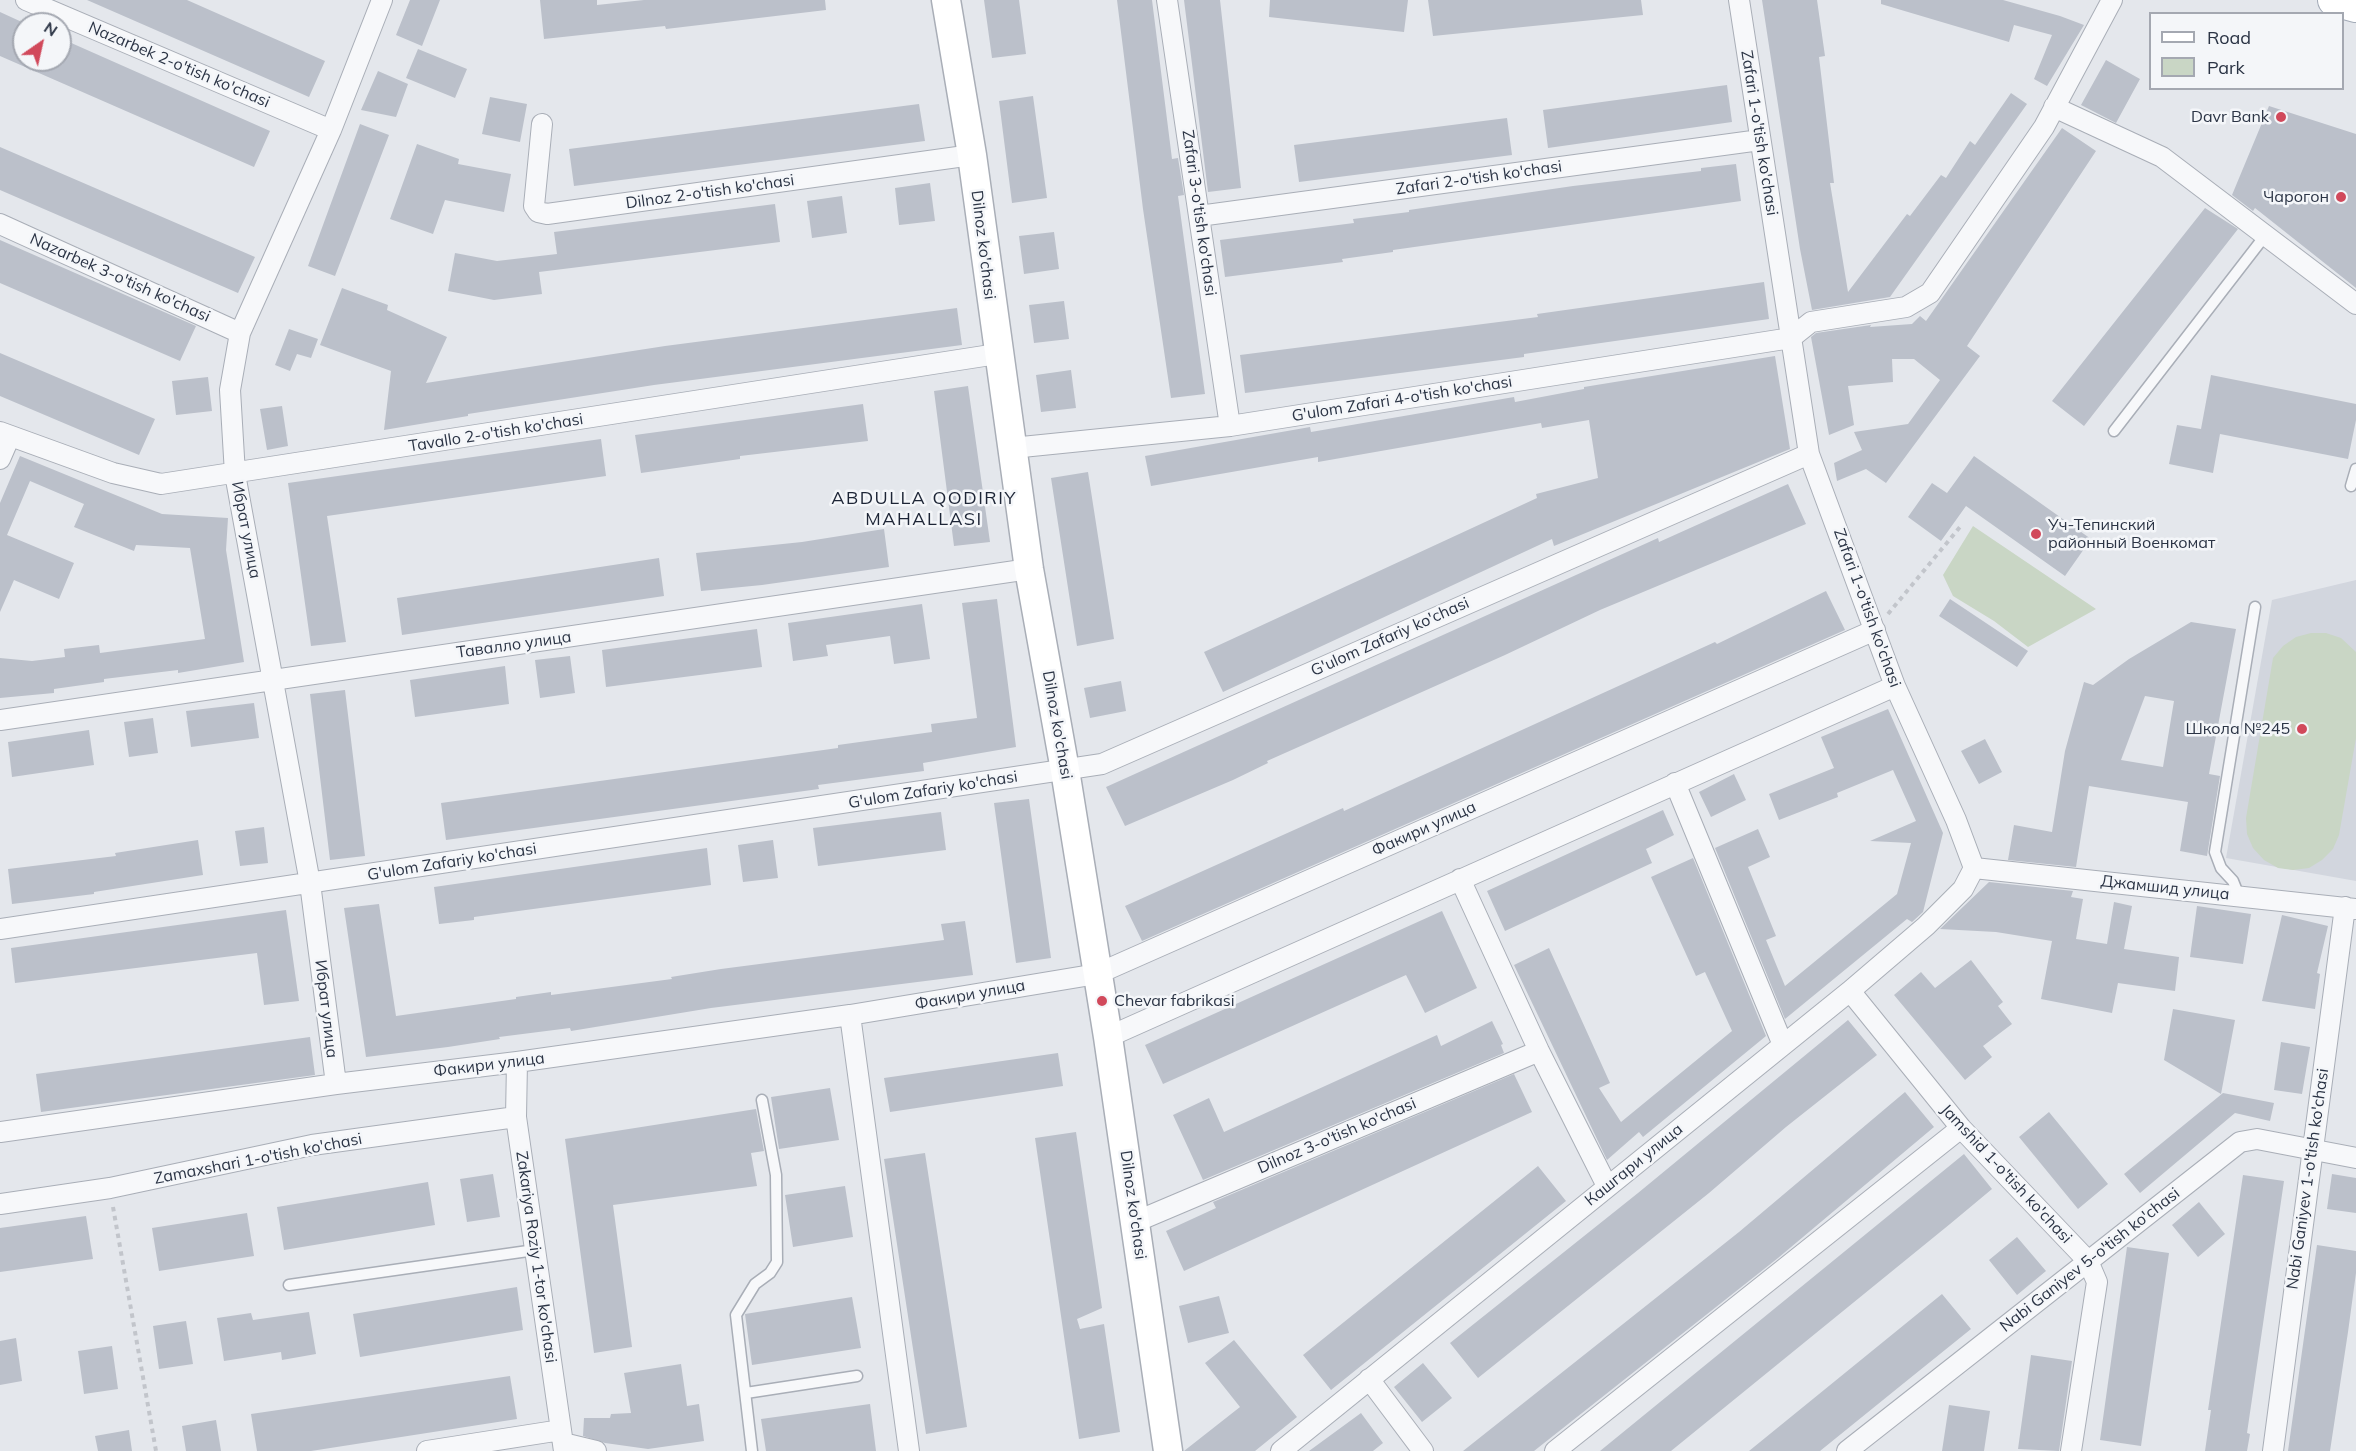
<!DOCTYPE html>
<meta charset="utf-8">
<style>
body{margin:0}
#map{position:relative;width:2356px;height:1451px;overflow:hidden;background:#e4e7ec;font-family:Mulish,sans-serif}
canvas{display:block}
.legend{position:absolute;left:2149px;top:12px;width:195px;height:78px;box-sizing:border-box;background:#f4f6f9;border:2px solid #a4a8b1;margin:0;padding:8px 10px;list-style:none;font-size:18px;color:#2b3445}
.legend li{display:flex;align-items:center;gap:12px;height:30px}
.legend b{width:30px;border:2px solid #a4a8b1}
.north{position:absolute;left:12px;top:12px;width:60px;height:60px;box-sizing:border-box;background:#f4f6f9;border:2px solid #a4a8b1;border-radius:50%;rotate:34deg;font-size:16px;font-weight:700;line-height:24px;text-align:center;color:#2b3445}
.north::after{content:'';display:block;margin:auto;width:21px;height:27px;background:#d1495b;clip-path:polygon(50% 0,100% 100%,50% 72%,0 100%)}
</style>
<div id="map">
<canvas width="2356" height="1451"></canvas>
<ul class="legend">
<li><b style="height:8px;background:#fff"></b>Road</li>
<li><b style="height:16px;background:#c9d6c5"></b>Park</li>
</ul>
<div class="north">N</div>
</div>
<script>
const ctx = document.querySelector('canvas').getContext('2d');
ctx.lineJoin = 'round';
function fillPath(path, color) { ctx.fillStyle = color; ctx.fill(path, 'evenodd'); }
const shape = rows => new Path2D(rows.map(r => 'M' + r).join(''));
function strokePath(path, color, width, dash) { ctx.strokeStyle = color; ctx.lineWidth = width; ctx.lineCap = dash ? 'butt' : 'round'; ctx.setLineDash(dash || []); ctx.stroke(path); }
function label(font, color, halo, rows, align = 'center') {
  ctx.font = font + ' Mulish,sans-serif'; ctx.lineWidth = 5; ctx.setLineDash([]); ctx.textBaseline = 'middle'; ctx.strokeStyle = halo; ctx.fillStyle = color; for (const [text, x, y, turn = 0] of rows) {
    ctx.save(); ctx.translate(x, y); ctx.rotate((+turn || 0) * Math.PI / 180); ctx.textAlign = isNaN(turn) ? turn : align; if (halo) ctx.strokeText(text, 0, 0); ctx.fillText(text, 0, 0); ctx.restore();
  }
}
fillPath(shape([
 [2356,580,2356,881,2226,858,2272,600]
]), '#d2d6de');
fillPath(shape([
 [1973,526,2096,609,2028,647,1994,621,1953,596,1943,575],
 [2311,633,2326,633,2341,638,2356,652,2356,738,2339,835,2333,849,2322,860,2309,868,2293,870,2278,868,2264,860,2253,848,2247,834,2246,818,2273,658,2283,646,2296,637]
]), '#c9d6c5');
fillPath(shape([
 [87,0,187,0,325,61,309,97],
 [410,0,440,0,422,46,396,35],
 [540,0,597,0,597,5,644,0,825,0,826,10,666,29,665,26,544,39],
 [984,0,1019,0,1026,54,992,58],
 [1117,0,1152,0,1172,159,1178,158,1184,195,1178,196,1205,394,1171,398,1143,209],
 [1184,0,1220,0,1241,188,1208,192],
 [1270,0,1408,0,1404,32,1269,17],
 [1428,0,1641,0,1643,15,1433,36],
 [1762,0,1817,0,1825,56,1819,57,1834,183,1830,183,1848,292,1907,214,1910,216,1941,175,1946,178,1970,141,1975,145,2011,93,2027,104,1890,297,1812,310,1800,249],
 [1881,0,2003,0,2060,16,2084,25,2047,86,2034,79,2052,35,2014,25,2009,42,1881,4],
 [0,12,24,23,24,60,60,60,60,38,270,131,254,167,0,56],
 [418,49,467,69,455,98,406,78],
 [2106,60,2140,79,2116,123,2081,105],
 [378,71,408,84,396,117,361,110],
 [1727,85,1732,122,1548,148,1543,110],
 [1033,96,1047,198,1012,203,999,101],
 [490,97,527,104,520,142,482,134],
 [919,104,925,141,574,186,569,149],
 [2269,106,2356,134,2356,288,2255,208,2253,211,2232,195],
 [1507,118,1512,155,1299,182,1294,145],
 [360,124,389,135,335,276,308,266],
 [2062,128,2096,151,1967,346,1980,356,1886,483,1866,469,1837,481,1834,463,1862,450,1854,432,1908,424,1940,380,1914,359,1892,359,1893,382,1848,386,1854,425,1829,435,1811,337,1816,333,1871,325,1870,327,1912,324,1920,316,1926,321],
 [417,144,459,159,458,164,511,174,504,212,445,200,433,234,390,219],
 [0,147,255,257,238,293,0,190],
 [1736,164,1741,201,1393,250,1393,252,1342,259,1343,262,1225,277,1220,240,1354,223,1353,219,1409,212,1409,210,1573,186,1701,171,1701,168],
 [930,183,935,221,899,225,895,188],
 [842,196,847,233,812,238,807,201],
 [775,204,780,242,539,272,542,294,494,300,448,291,455,253,497,261,557,254,554,232],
 [2205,208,2238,229,2084,426,2052,401],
 [1054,232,1059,269,1024,274,1019,236],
 [0,240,196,326,180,361,0,283],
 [1764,282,1769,319,1524,354,1524,357,1245,393,1240,355,1538,317,1537,314],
 [342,288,388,305,387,310,447,337,426,383,665,346,957,308,962,345,654,385,468,414,468,416,384,430,391,371,320,345],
 [1064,301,1069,339,1034,343,1029,305],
 [289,329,318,339,311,358,297,354,290,371,275,365],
 [0,353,155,419,139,455,0,396],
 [1775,356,1790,449,1554,546,1552,539,1223,692,1204,652,1537,498,1536,494,1598,478,1589,420,1542,428,1541,423,1318,462,1318,457,1151,486,1145,456,1310,427,1311,432,1514,397,1515,402,1584,389,1584,387],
 [1071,370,1076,408,1041,412,1036,375],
 [2211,375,2356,404,2356,420,2348,459,2220,434,2213,473,2169,464,2177,425,2201,429],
 [208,377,212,411,176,415,172,381],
 [968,386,990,542,954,546,934,391],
 [863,404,868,441,740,456,740,459,641,473,635,435],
 [282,406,288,446,267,450,260,409],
 [601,439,606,476,327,516,346,642,311,646,288,483],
 [20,456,162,514,228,518,226,550,244,662,178,673,178,670,104,679,104,682,54,689,54,693,0,698,0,658,32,661,65,657,64,649,99,645,100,653,205,639,190,548,136,545,134,551,74,527,84,504,30,481,7,535,74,563,59,599,14,580,0,612,0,503],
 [1974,456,2091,539,2065,576,1966,506,1941,541,1908,517,1932,483,1947,493],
 [1088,472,1114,639,1077,646,1051,478],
 [1788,484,1806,524,1600,610,1505,655,1267,761,1268,763,1233,780,1125,826,1106,787,1658,538,1659,542],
 [884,529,889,567,762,585,701,591,696,553,802,542],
 [659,558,664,596,402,635,397,598],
 [1826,591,1845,630,1142,941,1125,906,1343,808,1344,811,1715,642,1717,644],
 [997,599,1016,747,923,763,924,771,818,785,819,789,446,840,441,803,838,748,838,745,932,732,931,724,977,718,962,603],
 [1950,599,2028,651,2017,667,1939,616],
 [922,604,930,659,894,664,890,636,826,645,828,656,793,661,788,623],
 [2191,622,2236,629,2209,774,2220,776,2207,856,2180,851,2188,802,2089,786,2076,867,2008,860,2014,825,2052,832,2065,751,2084,682,2093,685,2129,659],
 [2145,696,2174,701,2163,767,2121,760],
 [757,629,762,667,606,687,602,650],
 [570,656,575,693,540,698,535,660],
 [505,666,509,704,415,717,410,680],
 [1121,681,1126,711,1090,718,1084,688],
 [345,690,365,856,330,860,310,694],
 [254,703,259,738,191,747,186,711],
 [1888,709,1943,833,1923,912,1912,922,1907,919,1785,1019,1715,848,1758,829,1770,857,1748,867,1776,936,1766,940,1785,986,1897,894,1911,843,1870,841,1916,821,1893,770,1837,793,1838,797,1779,820,1769,794,1834,768,1821,737],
 [153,718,158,753,129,757,124,722],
 [89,730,94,765,12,777,8,742],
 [1985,739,2002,772,1979,784,1961,751],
 [1734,774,1746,800,1711,817,1699,792],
 [1029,799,1051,958,1016,963,994,803],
 [1663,810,1674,835,1646,849,1652,863,1505,931,1487,891],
 [941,812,946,850,818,866,813,828],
 [264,827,268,863,240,866,235,831],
 [198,840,203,875,94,892,94,894,12,904,8,869,116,856,115,853],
 [773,840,778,878,743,882,738,845],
 [707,848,711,885,474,917,474,920,439,924,434,887],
 [1693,858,1766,1036,1643,1137,1639,1132,1607,1160,1514,965,1549,948,1610,1083,1599,1088,1621,1122,1732,1031,1705,972,1696,976,1651,877],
 [1989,882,2073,891,2071,897,2083,899,2076,939,2107,944,2114,902,2132,906,2124,949,2179,957,2175,991,2118,983,2112,1013,2041,999,2052,941,1996,932,1940,929],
 [379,904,396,1016,516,999,516,997,551,992,551,995,672,979,671,977,721,969,944,940,941,924,965,921,973,975,711,1008,571,1031,570,1028,499,1037,500,1039,448,1047,366,1057,344,908],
 [2197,906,2251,914,2243,964,2190,957],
 [286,910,299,1001,264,1005,257,953,15,983,11,948],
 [1442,911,1477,988,1425,1013,1406,975,1163,1084,1145,1045],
 [2282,915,2328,926,2317,973,2320,974,2315,1009,2262,1001],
 [1971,960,2003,1002,1998,1006,2012,1024,1983,1046,1992,1057,1965,1080,1894,995,1921,972,1935,988],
 [2173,1009,2235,1020,2221,1094,2164,1060],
 [1848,1020,1877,1055,1786,1127,1709,1193,1478,1378,1450,1343,1638,1193],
 [1492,1021,1503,1044,1501,1045,1504,1053,1203,1180,1173,1115,1209,1098,1224,1132,1437,1035,1441,1046],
 [310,1037,315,1075,41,1112,36,1074],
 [2281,1042,2310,1047,2302,1094,2274,1090],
 [1058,1053,1063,1086,890,1112,884,1078],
 [1514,1074,1532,1112,1184,1271,1166,1231,1216,1208,1213,1202],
 [830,1088,839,1140,779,1149,771,1097],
 [1905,1092,1934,1127,1778,1258,1534,1451,1463,1451,1739,1232],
 [2223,1093,2274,1103,2270,1121,2235,1113,2140,1193,2124,1174],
 [756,1109,764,1151,751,1153,757,1186,613,1205,632,1347,594,1353,565,1139],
 [2049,1112,2108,1184,2078,1209,2019,1137],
 [1076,1132,1102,1308,1077,1319,1080,1329,1104,1324,1120,1432,1079,1439,1035,1138],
 [925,1153,967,1427,926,1434,884,1159],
 [1964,1154,1992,1189,1950,1224,1671,1451,1600,1451],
 [1538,1166,1566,1201,1331,1390,1303,1355],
 [493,1174,500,1217,467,1222,460,1179],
 [2332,1174,2356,1178,2356,1213,2327,1209],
 [2243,1175,2284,1181,2247,1433,2250,1434,2247,1451,2205,1451,2211,1410,2208,1410],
 [428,1182,435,1225,284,1250,277,1207],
 [845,1186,853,1237,793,1247,785,1195],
 [2199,1202,2225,1234,2198,1257,2172,1225],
 [247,1213,254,1256,159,1271,152,1228],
 [86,1216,93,1259,0,1272,0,1228],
 [2017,1237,2046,1271,2017,1295,1989,1260],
 [2317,1245,2356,1251,2356,1273,2348,1332,2330,1451,2288,1451],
 [2127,1247,2169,1253,2141,1446,2100,1440],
 [517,1287,523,1330,360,1357,353,1314],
 [1942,1294,1971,1329,1904,1383,1820,1451,1749,1451],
 [1219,1296,1229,1333,1188,1343,1179,1306],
 [852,1297,861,1348,752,1365,745,1314],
 [309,1312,316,1354,282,1360,281,1352,224,1361,217,1318,251,1313,253,1320],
 [186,1321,193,1364,159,1369,153,1326],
 [16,1338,22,1381,0,1385,0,1341],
 [1234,1340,1297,1417,1255,1451,1184,1451,1240,1407,1205,1363],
 [112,1346,118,1389,84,1394,78,1351],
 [2031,1355,2072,1361,2059,1451,2018,1449],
 [1423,1363,1452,1398,1422,1422,1394,1387],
 [681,1364,687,1406,699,1404,704,1441,648,1449,605,1443,583,1436,584,1418,610,1418,611,1414,631,1413,624,1373],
 [510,1376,517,1419,311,1451,257,1451,251,1414],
 [870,1404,876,1451,766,1451,761,1419],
 [1949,1405,1990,1411,1984,1451,1942,1451],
 [1361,1413,1383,1443,1373,1451,1309,1451],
 [216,1420,221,1451,186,1451,182,1426],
 [129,1430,132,1451,98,1451,95,1436]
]), '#bbc0ca');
const lane = shape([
 [2114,431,2264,237],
 [2351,486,2356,469],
 [2239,896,2233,881,2221,868,2215,852,2255,607],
 [289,1285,535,1250],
 [746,1393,857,1376],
 [752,1451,736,1315,755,1284,770,1273,777,1262,776,1175,762,1100]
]);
const street = shape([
 [26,0,331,130],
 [1167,0,1230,426],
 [1739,0,1809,454,1895,686,1956,820,1974,868],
 [2054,107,2162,157,2356,304],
 [542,124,534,206,538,212,547,214,972,155],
 [1199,216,1760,140],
 [0,224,240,333],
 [0,432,113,473,161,484,997,354],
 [1012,448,1230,426,1791,338,1811,322,1906,307,1930,293,2044,127,2112,0],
 [0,459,10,436],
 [0,720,1029,569],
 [1675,783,1783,1045],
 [1974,868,2356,909],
 [1460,879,1539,1051,1607,1186],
 [0,929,1102,764,1809,454],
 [1850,991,1961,1128,2088,1261,2097,1282,2071,1451],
 [850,1015,909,1451],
 [1108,1037,1895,686],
 [517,1062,516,1117,564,1451],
 [336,1084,310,883,235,474,230,390,240,333,331,130,382,0],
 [0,1132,336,1084,517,1062,850,1015,1097,974,1875,630],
 [0,1204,110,1188,312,1145,516,1117],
 [1135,1222,1539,1051],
 [1369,1379,1423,1451],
 [563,1443,596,1451],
 [427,1451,561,1430],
 [1281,1451,1850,991,1926,926,1963,889,1974,868],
 [1555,1451,1961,1128],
 [1847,1451,2240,1142,2257,1139,2356,1158],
 [2273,1451,2345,907]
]);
const secondary = shape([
 [946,0,972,155,1029,569,1065,770,1108,1037,1168,1451]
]);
const primary = shape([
 [2334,0,2356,6]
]);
strokePath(lane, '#a9aeb7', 13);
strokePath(street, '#a9aeb7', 22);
strokePath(secondary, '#a9aeb7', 31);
strokePath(primary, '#a3abb8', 34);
strokePath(shape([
 [1888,614,1960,527],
 [113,1207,156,1451]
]), '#c2c5cb', 4, [4.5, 4.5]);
strokePath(lane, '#f7f8fa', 10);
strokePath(street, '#f7f8fa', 20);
strokePath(secondary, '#fff', 28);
strokePath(primary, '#fff', 32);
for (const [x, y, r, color] of [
 [2281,117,6,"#d1495b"],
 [2341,197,6,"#d1495b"],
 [2036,534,6,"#d1495b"],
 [2302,729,6,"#d1495b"],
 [1102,1001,6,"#d1495b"]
]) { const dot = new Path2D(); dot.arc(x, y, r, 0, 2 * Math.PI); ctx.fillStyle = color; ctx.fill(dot); strokePath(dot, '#f4f6f9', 2); }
label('16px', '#2b3445', '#f4f6f9', [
 ["Nazarbek 2-o'tish ko'chasi",179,65,23],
 ["Zafari 1-o'tish ko'chasi",1759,133,81],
 ["Zafari 2-o'tish ko'chasi",1479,178,-8],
 ["Dilnoz 2-o'tish ko'chasi",710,192,-8],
 ["Zafari 3-o'tish ko'chasi",1199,213,82],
 ["Dilnoz ko'chasi",983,245,83],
 ["Nazarbek 3-o'tish ko'chasi",120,278,24],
 ["G'ulom Zafari 4-o'tish ko'chasi",1402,399,-9],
 ["Tavallo 2-o'tish ko'chasi",496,433,-9],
 ["Ибрат улица",246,530,79],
 ["Zafari 1-o'tish ko'chasi",1867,608,70],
 ["G'ulom Zafariy ko'chasi",1390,637,-24],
 ["Тавалло улица",514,645,-8],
 ["Dilnoz ko'chasi",1057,725,80],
 ["G'ulom Zafariy ko'chasi",933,790,-9],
 ["Факири улица",1424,829,-24],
 ["G'ulom Zafariy ko'chasi",452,862,-9],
 ["Джамшид улица",2165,888,6],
 ["Факири улица",970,995,-10],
 ["Ибрат улица",326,1009,83],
 ["Факири улица",489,1065,-7],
 ["Dilnoz 3-o'tish ko'chasi",1337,1136,-23],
 ["Zamaxshari 1-o'tish ko'chasi",258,1159,-11],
 ["Кашгари улица",1634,1165,-39],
 ["Jamshid 1-o'tish ko'chasi",2006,1174,47],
 ["Nabi Ganiyev 1-o'tish ko'chasi",2308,1179,-82],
 ["Dilnoz ko'chasi",1133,1205,82],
 ["Zakariya Roziy 1-tor ko'chasi",536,1257,82],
 ["Nabi Ganiyev 5-o'tish ko'chasi",2090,1260,-38]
]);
label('16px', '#2b3445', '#f4f6f9', [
 ["Davr Bank",2269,117],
 ["Чарогон",2329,197],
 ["Уч-Тепинский",2048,525,"left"],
 ["районный Военкомат",2048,543,"left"],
 ["Школа №245",2290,729],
 ["Chevar fabrikasi",1114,1001,"left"]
], 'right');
ctx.letterSpacing = '1.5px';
label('18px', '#1d2536', '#f4f6f9', [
 ["ABDULLA QODIRIY",924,499],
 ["MAHALLASI",924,520]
]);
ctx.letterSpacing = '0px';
</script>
